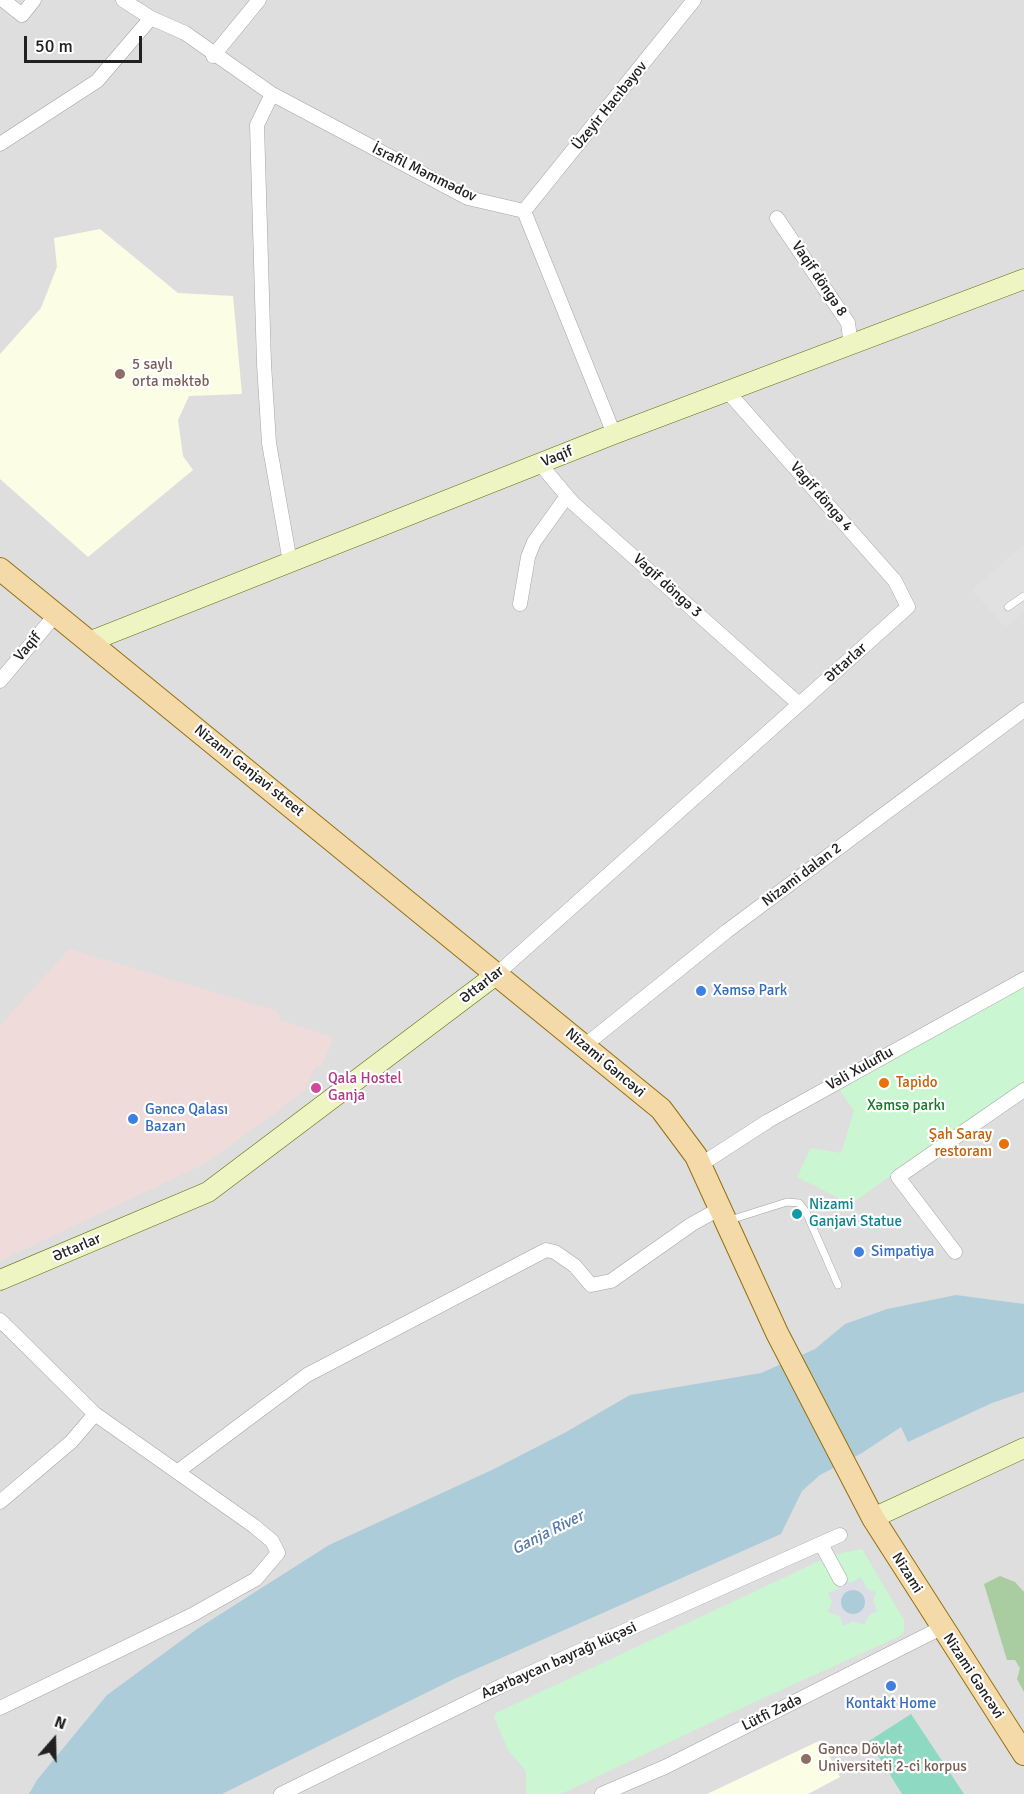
<!DOCTYPE html>
<meta charset="utf-8">
<style>
body{margin:0}
#map{position:relative;width:1024px;height:1794px;overflow:hidden;background:#f1eee8;font-family:Signika,sans-serif}
canvas{display:block}
.north{position:absolute;left:24px;top:1710px;width:60px;height:60px;-webkit-text-stroke:4px #fff;paint-order:stroke;rotate:20deg;font-size:16px;font-weight:700;line-height:24px;text-align:center;color:#212121}
.north::after{content:'';display:block;margin:auto;width:21px;height:27px;background:#212121;clip-path:polygon(50% 0,100% 100%,50% 72%,0 100%)}
.scale{position:absolute;left:24px;top:36px;width:118px;height:27px;box-sizing:border-box;border:3px solid #212121;border-top:0;padding-left:8px;font-size:18px;line-height:21px;white-space:nowrap;color:#212121;-webkit-text-stroke:4px #fff;paint-order:stroke}
</style>
<div id="map">
<canvas width="1024" height="1794"></canvas>
<div class="north">N</div>
<div class="scale">50 m</div>
</div>
<script>
const ctx = document.querySelector('canvas').getContext('2d');
ctx.lineJoin = 'round';
function fillPath(path, color) { ctx.fillStyle = color; ctx.fill(path, 'evenodd'); }
const shape = rows => new Path2D(rows.map(r => 'M' + r).join(''));
function strokePath(path, color, width, dash) { ctx.strokeStyle = color; ctx.lineWidth = width; ctx.lineCap = dash ? 'butt' : 'round'; ctx.setLineDash(dash || []); ctx.stroke(path); }
function label(font, color, halo, rows, align = 'center') {
  ctx.font = font + ' Signika,sans-serif'; ctx.lineWidth = 4.5; ctx.setLineDash([]); ctx.textBaseline = 'middle'; ctx.strokeStyle = halo; ctx.fillStyle = color; for (const [text, x, y, turn = 0] of rows) {
    ctx.save(); ctx.translate(x, y); ctx.rotate((+turn || 0) * Math.PI / 180); ctx.textAlign = isNaN(turn) ? turn : align; if (halo) ctx.strokeText(text, 0, 0); ctx.fillText(text, 0, 0); ctx.restore();
  }
}
fillPath(shape([
 [0,0,1024,0,1024,1794,0,1794]
]), '#dfdede');
fillPath(shape([
 [69,949,277,1011,280,1020,333,1038,322,1066,315,1067,305,1091,206,1163,0,1261,0,1026]
]), '#efdcda');
fillPath(shape([
 [100,229,178,293,233,296,242,394,189,396,178,420,183,456,193,470,88,557,0,479,0,354,41,308,57,267,54,238],
 [821,1740,840,1777,808,1794,707,1794]
]), '#fbfde5');
fillPath(shape([
 [1000,1576,1015,1582,1024,1592,1024,1692,1017,1679,1020,1668,1015,1660,1007,1660,984,1584]
]), '#aacca1');
fillPath(shape([
 [1024,985,1024,1081,851,1204,797,1177,811,1148,841,1153,854,1111,839,1089],
 [862,1549,904,1620,904,1632,898,1637,735,1711,561,1794,526,1794,526,1771,508,1750,494,1717,496,1713,832,1555]
]), '#caf6d1');
fillPath(shape([
 [911,1714,964,1794,902,1794,869,1741]
]), '#8dd9c1');
fillPath(shape([
 [1024,544,1024,613,1005,627,972,590]
]), '#e1e1e1');
fillPath(shape([
 [861,1577,867,1589,876,1592,873,1601,877,1611,869,1615,864,1625,853,1621,843,1626,840,1616,828,1612,832,1602,828,1593,838,1589,840,1579,851,1583]
]), '#dddde6');
fillPath(shape([
 [956,1295,1024,1304,1024,1392,992,1403,908,1442,901,1427,862,1453,820,1475,802,1491,781,1534,456,1678,222,1794,29,1794,37,1780,107,1695,197,1629,329,1545,494,1469,566,1432,630,1395,761,1373,815,1349,845,1324,887,1309],
 '841 1602a12 12 0 1 1 24 0a12 12 0 1 1-24 0Z'
]), '#adccda');
const lane = shape([
 [1008,607,1024,596],
 [730,1220,787,1202,799,1203,806,1212,838,1285]
]);
const street = shape([
 [3,0,22,15,34,0],
 [123,0,151,18,185,33,272,94,468,198,524,211],
 [213,56,259,0],
 [272,94,257,125,264,364,269,443,290,562],
 [0,144,97,81,151,18],
 [524,211,694,0],
 [524,211,614,434],
 [777,218,848,323,851,345],
 [540,464,573,503,799,704],
 [520,604,528,557,534,542,567,496],
 [0,681,57,613],
 [497,974,908,607,895,581,728,392],
 [584,1046,727,931,1024,710],
 [700,1165,768,1121,1024,979],
 [955,1252,898,1177,1024,1090],
 [0,1320,95,1414,254,1526,272,1541,278,1553,256,1579,192,1615,0,1708],
 [177,1472,307,1375,546,1250,555,1252,575,1266,591,1285,611,1281,692,1224,719,1209],
 [0,1502,71,1442,95,1414],
 [821,1544,840,1579],
 [281,1794,501,1686,840,1535],
 [602,1794,665,1767,941,1628]
]);
const secondary = shape([
 [91,641,614,434,1024,279],
 [0,1280,208,1192,497,974],
 [873,1518,1024,1448]
]);
const primary = shape([
 [0,569,661,1109,696,1156,777,1333,873,1518,1024,1754]
]);
strokePath(lane, '#a5a5a5', 8);
strokePath(street, '#a5a5a5', 15);
strokePath(secondary, '#5f720e', 21);
strokePath(primary, '#92700c', 24);
strokePath(lane, '#fff', 7);
strokePath(street, '#fff', 14);
strokePath(secondary, '#eff5c2', 20);
strokePath(primary, '#f5daa9', 22);
for (const [x, y, r, color] of [
 [120,374,6,"#8d6e63"],
 [701,991,6,"#3f7fe0"],
 [884,1083,6,"#e8710a"],
 [316,1088,6,"#d1479c"],
 [133,1119,6,"#3f7fe0"],
 [1004,1144,6,"#e8710a"],
 [797,1214,6,"#0f9aa8"],
 [859,1252,6,"#3f7fe0"],
 [891,1686,6,"#3f7fe0"],
 [806,1759,6,"#8d6e63"]
]) { const dot = new Path2D(); dot.arc(x, y, r, 0, 2 * Math.PI); ctx.fillStyle = color; ctx.fill(dot); strokePath(dot, '#fff', 2); }
label('15px', '#212121', '#fff', [
 ["Üzeyir Hacıbəyov",610,106,-51],
 ["İsrafil Məmmədov",424,173,26],
 ["Vaqif döngə 8",819,279,56],
 ["Vaqif",557,457,-22],
 ["Vagif döngə 4",821,497,49],
 ["Vagif döngə 3",667,586,42],
 ["Vaqif",28,647,-50],
 ["Əttarlar",846,663,-42],
 ["Nizami Ganjavi street",249,771,39],
 ["Nizami dalan 2",802,875,-37],
 ["Əttarlar",482,985,-38],
 ["Nizami Gəncəvi",605,1063,40],
 ["Vəli Xuluflu",860,1069,-29],
 ["Əttarlar",77,1248,-23],
 ["Nizami",907,1573,58],
 ["Azərbaycan bayrağı küçəsi",559,1661,-24],
 ["Nizami Gəncəvi",973,1676,57],
 ["Lütfi Zadə",772,1713,-26]
]);
label('15px', '#785e54', '#fff', [
 ["5 saylı",132,365],
 ["orta məktəb",132,382],
 ["Gəncə Dövlət",818,1750],
 ["Universiteti 2-ci korpus",818,1767]
], 'left');
label('15px', '#366cbe', '#fff', [
 ["Xəmsə Park",713,991],
 ["Gəncə Qalası",145,1110],
 ["Bazarı",145,1127],
 ["Simpatiya",871,1252],
 ["Kontakt Home",891,1704,"center"]
], 'left');
label('15px', '#b23c85', '#fff', [
 ["Qala Hostel",328,1079],
 ["Ganja",328,1096]
], 'left');
label('15px', '#c56008', '#fff', [
 ["Tapido",896,1083],
 ["Şah Saray",992,1135,"right"],
 ["restoranı",992,1152,"right"]
], 'left');
label('15px', '#157925', '#fff', [
 ["Xəmsə parkı",906,1106]
]);
label('15px', '#0d838f', '#fff', [
 ["Nizami",809,1205],
 ["Ganjavi Statue",809,1222]
], 'left');
label('italic 16px', '#5478aa', '#fff', [
 ["Ganja River",548,1533,-27]
]);
</script>
